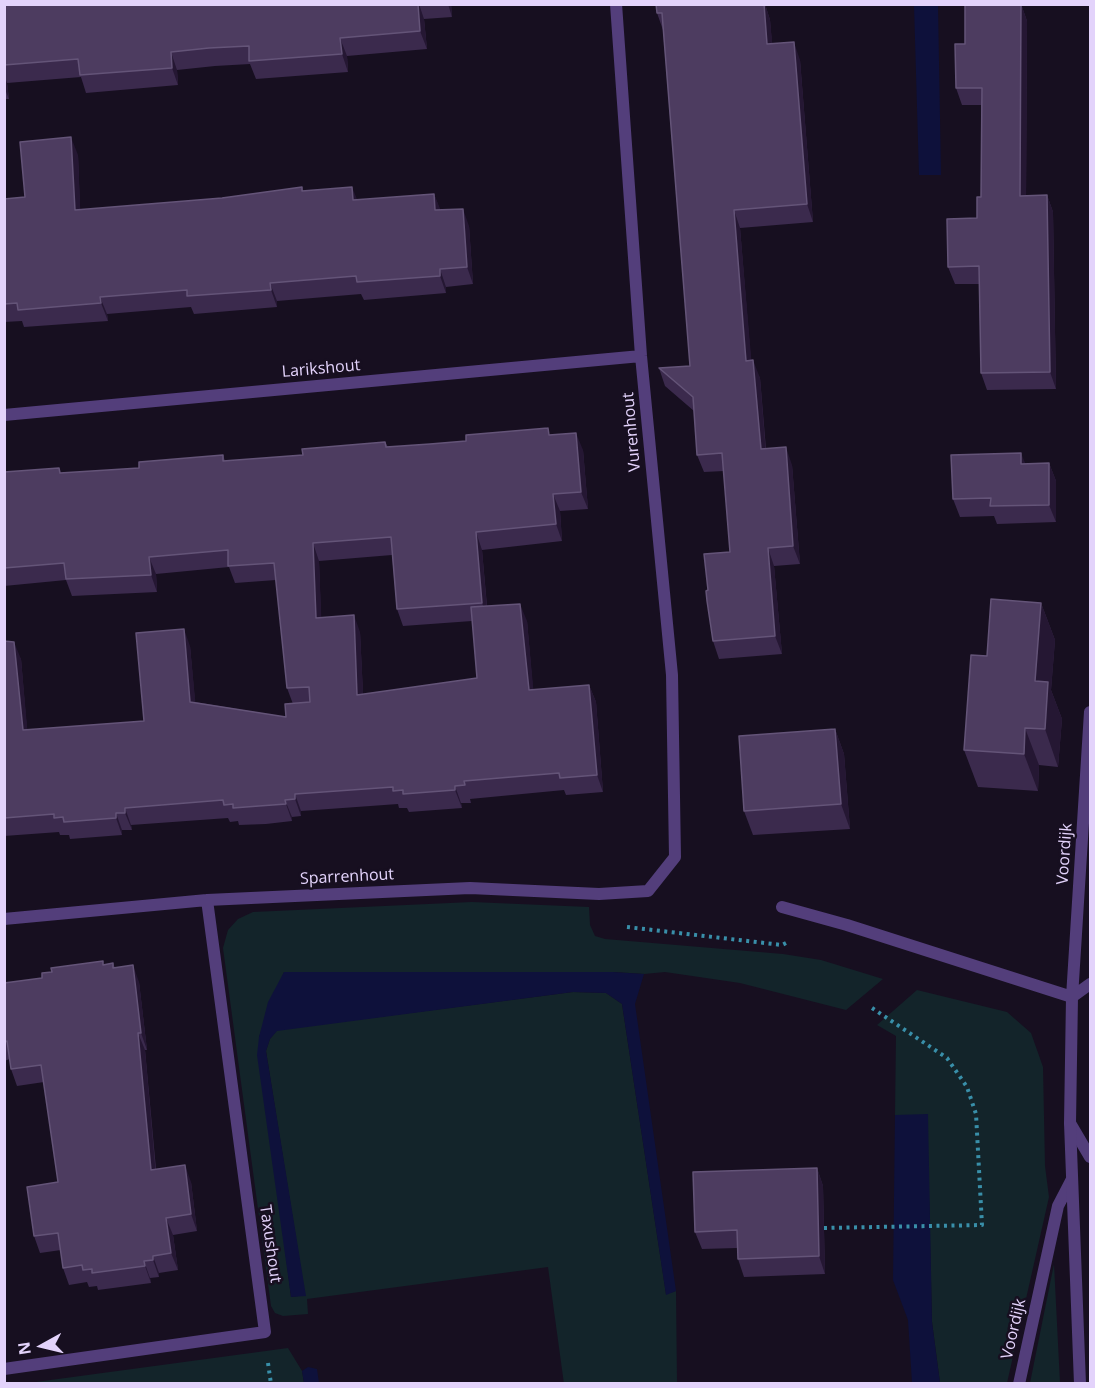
<!DOCTYPE html>
<style>
body{margin:0}
#map{position:relative;width:1095px;height:1388px;overflow:hidden;background:#170f20;font-family:"Open Sans",sans-serif}
canvas{display:block}
.frame{position:absolute;inset:0;border:6px solid #e3d3fb;pointer-events:none}
.north{position:absolute;left:12px;top:1316px;width:60px;height:60px;-webkit-text-stroke:4px #170f20;paint-order:stroke;rotate:262deg;font-size:16px;font-weight:700;line-height:24px;text-align:center;color:#e3d3fb}
.north::after{content:'';display:block;margin:auto;width:21px;height:27px;background:#e3d3fb;clip-path:polygon(50% 0,100% 100%,50% 72%,0 100%)}
</style>
<div id="map">
<canvas width="1095" height="1388"></canvas>
<div class="frame"></div>
<div class="north">N</div>
</div>
<script>
const ctx = document.querySelector('canvas').getContext('2d');
ctx.lineJoin = 'round';
function fillPath(path, color) { ctx.fillStyle = color; ctx.fill(path, 'evenodd'); }
const shape = rows => new Path2D(rows.map(r => 'M' + r).join(''));
function strokePath(path, color, width, dash) { ctx.strokeStyle = color; ctx.lineWidth = width; ctx.lineCap = dash ? 'butt' : 'round'; ctx.setLineDash(dash || []); ctx.stroke(path); }
function label(font, color, halo, rows, align = 'center') {
  ctx.font = font + ' "Open Sans",sans-serif'; ctx.lineWidth = 5; ctx.setLineDash([]); ctx.textBaseline = 'middle'; ctx.strokeStyle = halo; ctx.fillStyle = color; for (const [text, x, y, turn = 0] of rows) {
    ctx.save(); ctx.translate(x, y); ctx.rotate((+turn || 0) * Math.PI / 180); ctx.textAlign = isNaN(turn) ? turn : align; if (halo) ctx.strokeText(text, 0, 0); ctx.fillText(text, 0, 0); ctx.restore();
  }
}
fillPath(shape([
 [472,902,589,907,590,925,595,936,605,939,783,954,821,960,883,979,846,1010,740,983,665,972,644,974,613,972,284,972,259,1037,291,1297,305,1295,266,1051,270,1039,277,1030,573,992,606,993,622,1004,666,1294,676,1291,677,1383,564,1384,548,1267,307,1299,308,1314,283,1316,275,1313,271,1306,223,948,228,930,238,919,253,912],
 [917,990,1007,1012,1031,1033,1043,1067,1045,1166,1049,1197,1007,1383,940,1383,932,1322,927,1115,895,1115,896,1036,877,1025],
 [1054,1264,1060,1383,1030,1383],
 [288,1348,302,1371,304,1383,21,1384]
]), '#13242a');
fillPath(shape([
 [914,5,938,5,941,175,919,175],
 [284,972,613,972,644,974,635,1004,676,1291,666,1295,622,1004,606,993,573,992,277,1031,270,1039,266,1051,306,1296,291,1297,257,1055,259,1037,268,1002],
 [928,1114,932,1322,940,1383,912,1383,908,1320,893,1280,895,1115],
 [308,1367,317,1369,319,1383,304,1383,302,1371]
]), '#0e113b');
strokePath(shape([
 [627,927,782,945,786,943],
 [824,1228,982,1225,976,1114,967,1087,947,1058,872,1008],
 [268,1363,271,1384]
]), '#398fa9', 4, [3, 4.5]);
strokePath(shape([
 [1070,1123,1090,1157],
 [1019,1384,1058,1206,1072,1179]
]), '#533e7b', 12);
strokePath(shape([
 [4,415,641,356],
 [782,907,847,925,1072,997,1090,984],
 [4,919,207,900,470,888,599,894,648,891,675,857,672,675,641,356,616,4],
 [4,1369,265,1332,207,900],
 [1080,1384,1070,1123,1072,997,1090,712]
]), '#533e7b', 12);
fillPath(shape([
 [4,4,451,4,452,17,424,19,427,49,347,56,348,72,256,79,250,64,215,66,177,70,178,85,86,93,81,77,7,83,9,99,4,99],
 [656,4,765,4,770,20,772,44,800,60,813,222,740,228,751,361,760,378,766,449,792,465,800,564,774,566,782,654,719,659,713,641,708,590,730,552,724,471,704,472,697,455,694,411,665,386,659,368,690,366,663,30,657,13],
 [1021,4,1027,21,1026,196,1047,195,1053,212,1056,389,987,390,981,373,979,284,955,284,948,267,977,218,981,197,981,105,962,105,956,88,965,44],
 [78,155,80,210,222,198,302,187,303,191,357,200,434,194,440,210,469,226,473,284,446,287,446,293,364,300,361,294,277,301,277,307,194,314,191,307,107,314,108,321,24,327,22,321,4,322,4,199,25,197],
 [551,435,583,450,588,509,560,511,562,541,482,550,487,606,527,621,533,690,589,685,596,702,603,792,566,795,564,790,470,799,471,803,461,803,462,808,409,812,407,808,399,808,398,804,301,811,301,816,292,817,292,821,266,824,239,825,238,821,230,822,228,818,131,825,132,830,122,830,122,835,70,839,69,835,60,835,59,832,4,836,4,641,21,659,27,730,144,721,190,646,195,702,286,717,293,704,287,688,276,580,235,583,229,567,156,574,157,592,72,596,66,580,4,586,4,472,61,473,139,468,223,455,225,461,303,455,385,442,388,447],
 [392,555,397,609,403,626,472,621,477,678,363,694,360,632,321,618,319,561],
 [1049,463,1056,481,1056,522,997,524,994,516,960,517,953,499,1025,464],
 [1041,603,1055,640,1051,690,1062,719,1058,767,1039,765,1038,791,978,787,964,750,987,656],
 [835,729,844,754,850,829,753,835,744,811],
 [113,963,115,968,139,982,147,1050,145,1050,156,1169,191,1182,197,1231,173,1235,178,1270,159,1273,159,1277,150,1278,151,1283,98,1290,97,1286,89,1287,87,1282,69,1285,63,1268,61,1250,40,1253,34,1236,58,1182,44,1082,17,1086,11,1069,10,1059,4,1061,4,983,42,978],
 [817,1168,823,1186,825,1274,744,1277,738,1259,737,1248,702,1249,695,1232]
]), '#3b2a4d');
fillPath(shape([
 [418,4,419,4,424,19,427,49,420,31],
 [448,4,451,4,452,17],
 [761,4,765,4,770,20,774,62,767,44],
 [1021,4,1027,21,1026,213,1020,196],
 [340,38,347,56,348,72,342,54],
 [794,42,800,60,813,222,807,204],
 [171,52,177,70,178,85,172,68],
 [4,75,7,83,9,99,4,87],
 [71,137,78,155,81,228,75,210],
 [352,187,359,204,353,200],
 [434,194,441,211,435,210],
 [1047,195,1053,212,1056,389,1050,372],
 [463,209,469,226,473,284,467,267],
 [734,210,740,228,753,379,746,361],
 [440,269,446,287,446,293,440,276],
 [270,283,277,301,277,307,271,290],
 [100,297,107,314,108,321,101,303],
 [753,360,760,378,767,467,761,449],
 [576,433,583,450,588,509,581,492],
 [786,447,792,465,800,564,793,546],
 [1021,453,1028,470,1021,464],
 [1049,463,1056,481,1056,522,1049,505],
 [553,494,560,511,562,541,556,524],
 [476,532,482,550,488,620,482,603],
 [313,543,319,561,322,635,316,618],
 [768,548,774,566,782,654,775,636],
 [149,557,156,574,157,592,151,575],
 [1041,603,1055,640,1051,690,1062,719,1058,767,1045,729,1035,681],
 [520,604,527,621,535,707,529,690],
 [354,615,360,632,364,712,357,695],
 [184,629,190,646,197,719,190,702],
 [14,642,21,659,29,748,23,730],
 [589,685,596,702,603,792,597,775],
 [1025,728,1039,765,1038,791,1024,754],
 [835,729,844,754,850,829,841,804],
 [455,786,461,803,462,808,455,790],
 [295,794,301,811,301,816,295,799],
 [285,800,292,817,292,821,286,804],
 [125,808,131,825,132,830,125,813],
 [116,813,122,830,122,835,116,818],
 [133,965,139,982,147,1050,141,1033],
 [138,1033,145,1050,157,1187,151,1170],
 [185,1165,191,1182,197,1231,191,1214],
 [817,1168,823,1186,825,1274,819,1256],
 [166,1218,173,1235,178,1270,171,1253],
 [153,1256,159,1273,159,1277,153,1260],
 [144,1261,150,1278,151,1283,145,1266]
]), '#251733');
const building = shape([
 [4,4,418,4,420,31,340,38,342,54,249,61,249,46,209,48,171,52,172,68,80,75,78,59,4,65,4,4],
 [656,4,764,4,767,44,794,42,807,204,734,210,746,361,753,360,761,449,786,447,793,546,768,548,775,636,713,641,707,601,706,591,708,590,704,554,730,552,722,453,697,455,693,397,659,368,690,366,662,13,657,13,656,4],
 [965,4,1021,4,1020,196,1047,195,1050,372,981,373,979,266,948,267,947,219,977,218,977,197,981,197,982,88,956,88,955,44,965,44,965,4],
 [71,137,75,210,222,198,302,187,302,191,352,187,353,200,434,194,435,210,463,209,467,267,440,269,440,276,357,282,356,276,270,283,271,290,187,296,187,290,100,297,101,303,18,310,17,303,4,304,4,199,25,197,20,142,71,137],
 [548,428,549,435,576,433,581,492,553,494,556,524,476,532,482,603,397,609,391,537,313,543,316,618,354,615,357,695,477,678,471,607,520,604,529,690,589,685,597,775,560,778,559,773,464,781,465,785,455,786,455,790,403,794,403,790,393,791,393,787,295,794,295,799,285,800,286,804,259,806,233,808,233,804,224,805,223,800,125,808,125,813,116,813,116,818,64,822,63,817,54,818,54,814,4,818,4,641,14,642,23,730,144,721,136,633,184,629,190,702,286,717,285,704,310,702,309,687,287,688,274,563,228,566,228,550,149,557,151,575,66,579,64,563,4,568,4,472,59,468,60,473,139,468,139,462,223,455,223,461,303,455,302,449,385,442,386,447,430,444,466,441,466,435,548,428],
 [1021,453,1021,464,1049,463,1049,505,990,506,991,498,953,499,951,455,1021,453],
 [991,599,1041,603,1035,681,1048,682,1045,729,1025,728,1024,754,964,750,971,655,987,656,991,599],
 [835,729,841,804,744,811,739,736,835,729],
 [103,961,103,965,113,963,113,968,133,965,141,1033,138,1033,151,1170,185,1165,191,1214,166,1218,171,1253,153,1256,153,1260,144,1261,145,1266,92,1273,92,1269,83,1270,82,1265,63,1268,58,1233,34,1236,27,1187,58,1182,41,1065,11,1069,7,1041,4,1042,4,983,42,978,42,973,52,972,51,968,103,961],
 [817,1168,819,1256,738,1259,737,1230,695,1232,693,1172,817,1168]
]);
fillPath(building, '#4d3c60');
strokePath(building, '#645478', 1.5);
label('16px', '#e3d3fb', '#170f20', [
 ["Larikshout",321,369,-5],
 ["Vurenhout",632,432,-95],
 ["Voordijk",1065,854,-86],
 ["Sparrenhout",347,877,-3],
 ["Taxushout",270,1244,82],
 ["Voordijk",1014,1329,-77]
]);
</script>
